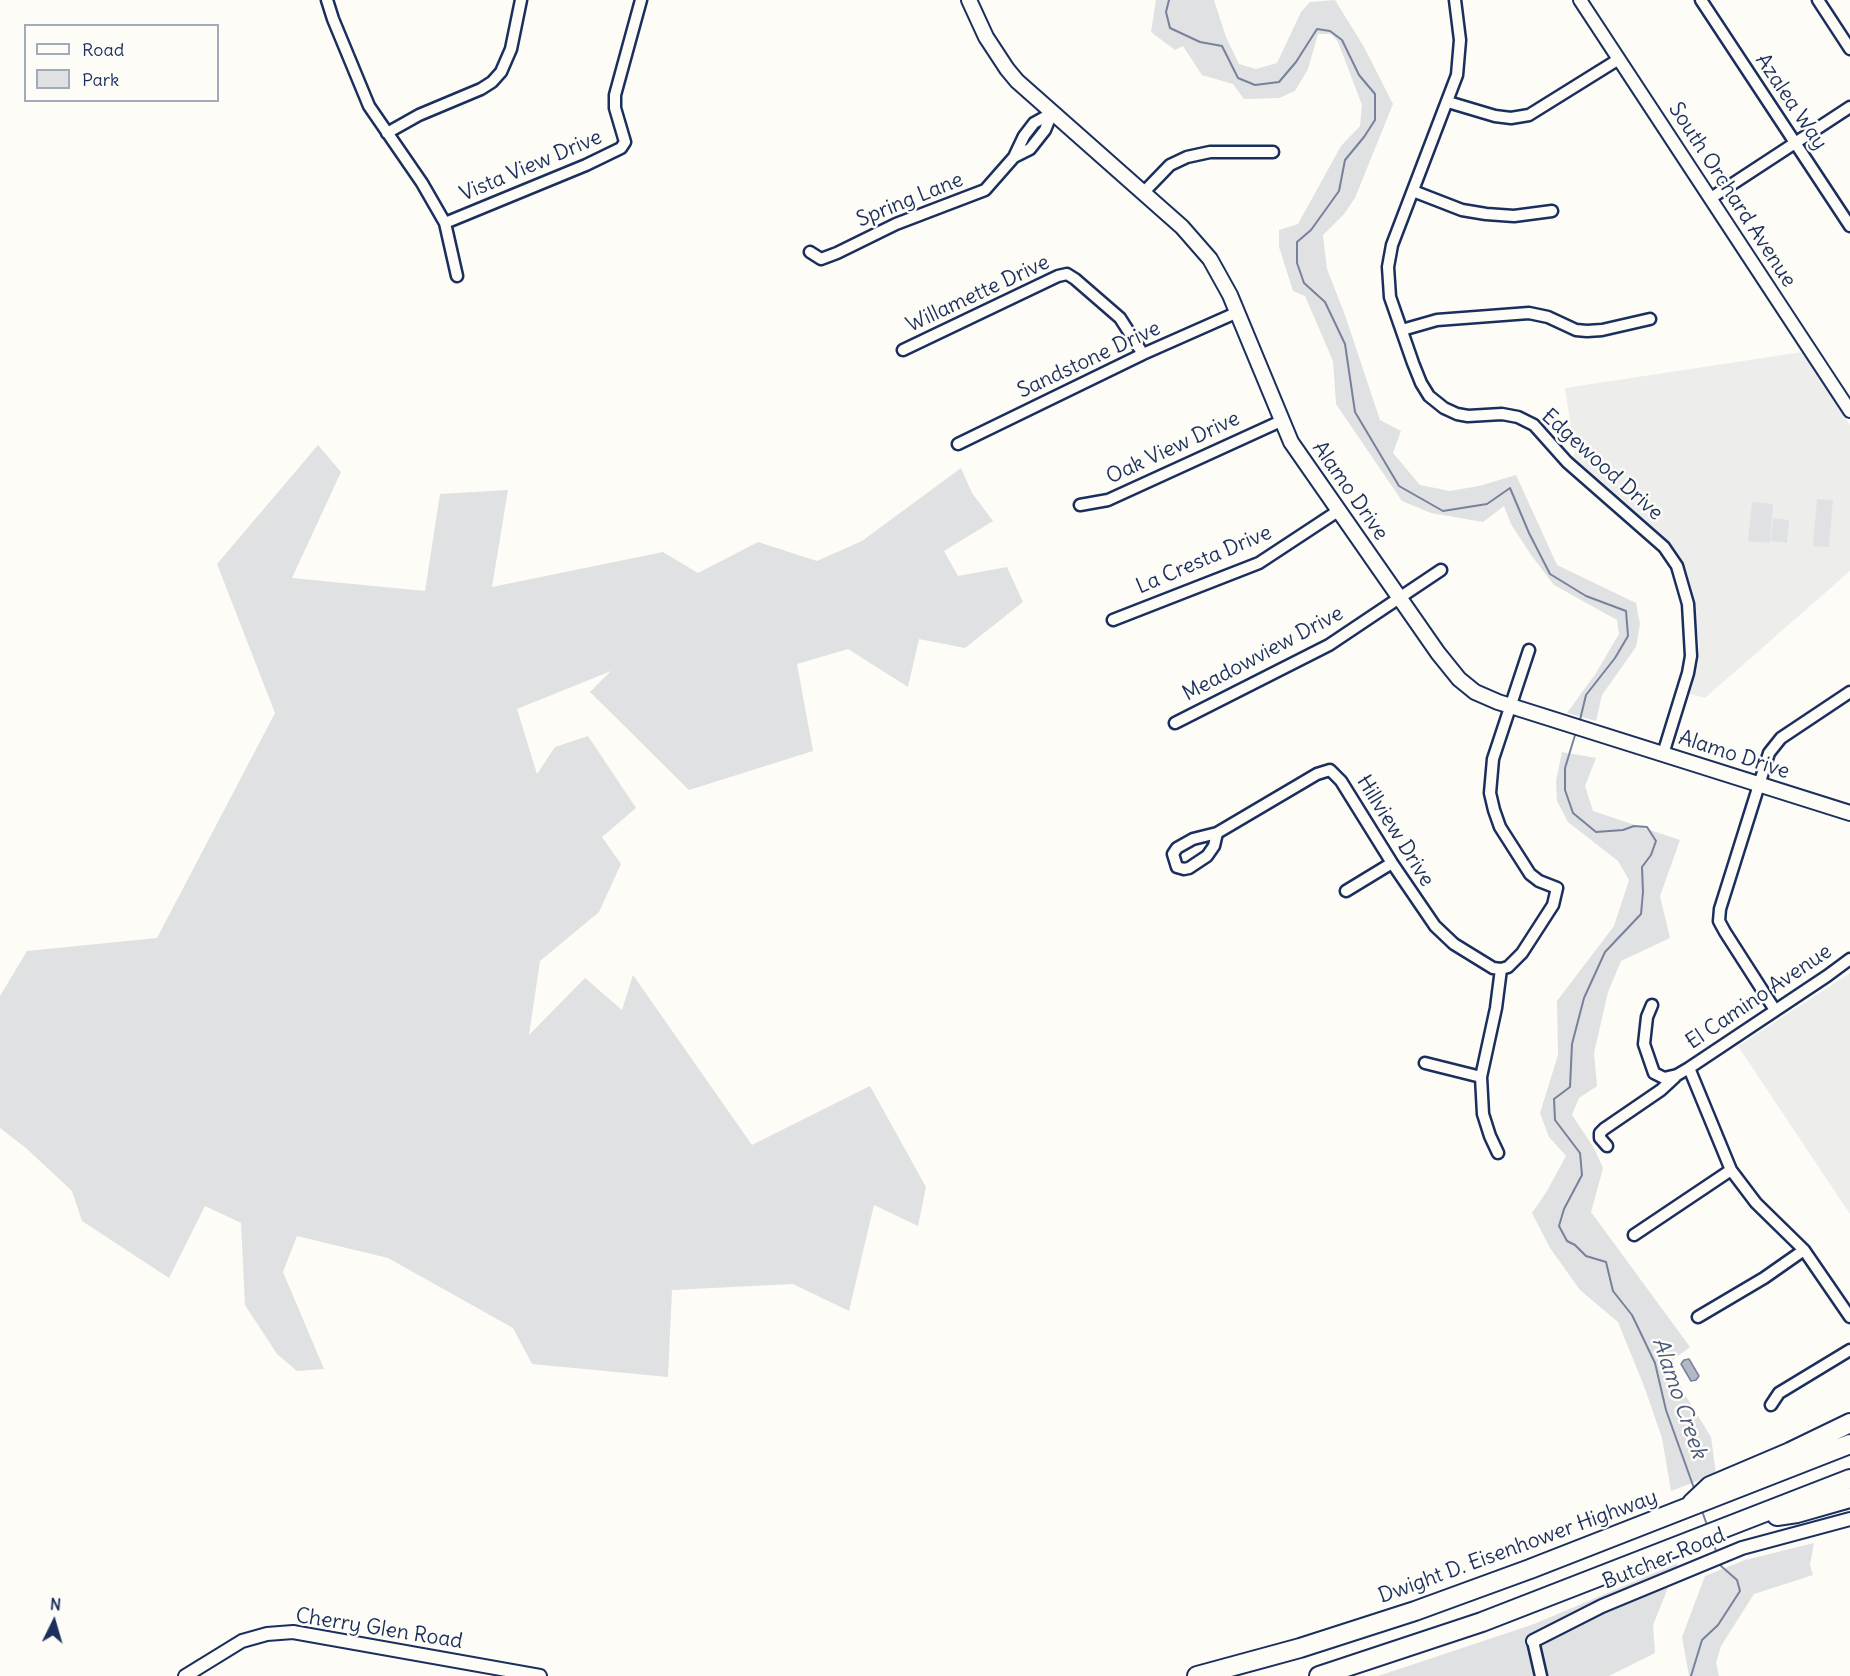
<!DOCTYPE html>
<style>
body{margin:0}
#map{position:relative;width:1850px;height:1676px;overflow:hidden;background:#fdfcf7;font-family:Delius,sans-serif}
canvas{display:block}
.legend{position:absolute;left:24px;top:24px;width:195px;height:78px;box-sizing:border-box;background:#fdfcf7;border:2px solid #a3aaba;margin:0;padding:8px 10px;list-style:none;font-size:18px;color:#1b2f5e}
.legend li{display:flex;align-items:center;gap:12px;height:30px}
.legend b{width:30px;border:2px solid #a3aaba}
.north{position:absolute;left:24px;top:1592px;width:60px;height:60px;-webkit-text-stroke:4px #fdfcf7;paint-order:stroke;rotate:5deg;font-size:16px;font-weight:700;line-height:24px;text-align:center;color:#1b2f5e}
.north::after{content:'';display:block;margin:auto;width:21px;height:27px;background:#1b2f5e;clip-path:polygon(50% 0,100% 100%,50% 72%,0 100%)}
</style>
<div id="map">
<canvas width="1850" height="1676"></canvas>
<ul class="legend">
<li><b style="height:8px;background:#fdfcf7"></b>Road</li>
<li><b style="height:16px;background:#e0e1e3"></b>Park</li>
</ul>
<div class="north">N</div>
</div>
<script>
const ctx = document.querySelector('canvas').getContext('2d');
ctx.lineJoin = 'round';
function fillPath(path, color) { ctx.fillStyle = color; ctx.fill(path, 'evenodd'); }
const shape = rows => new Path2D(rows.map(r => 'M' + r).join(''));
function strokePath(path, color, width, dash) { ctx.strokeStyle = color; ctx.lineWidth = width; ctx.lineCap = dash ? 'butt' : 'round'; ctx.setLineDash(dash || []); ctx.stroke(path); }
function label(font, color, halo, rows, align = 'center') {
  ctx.font = font + ' Delius,sans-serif'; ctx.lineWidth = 5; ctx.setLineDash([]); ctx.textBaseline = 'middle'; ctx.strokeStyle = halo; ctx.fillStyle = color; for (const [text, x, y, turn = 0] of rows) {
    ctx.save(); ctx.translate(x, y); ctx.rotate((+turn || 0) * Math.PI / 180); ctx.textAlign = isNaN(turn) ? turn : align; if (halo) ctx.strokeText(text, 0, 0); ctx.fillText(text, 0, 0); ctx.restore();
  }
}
fillPath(shape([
 [1802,352,1850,425,1850,571,1705,698,1689,694,1698,663,1699,644,1692,591,1686,571,1672,548,1662,537,1571,457,1575,453,1565,388],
 [1850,973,1850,1214,1738,1046]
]), '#edeeec');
fillPath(shape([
 [1156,0,1214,0,1226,37,1239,64,1256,69,1277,63,1301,12,1310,2,1335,0,1364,47,1393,104,1355,198,1344,214,1323,235,1327,269,1345,315,1380,420,1401,431,1393,453,1420,485,1450,491,1479,486,1516,475,1557,565,1636,603,1640,624,1636,647,1602,695,1596,721,1567,713,1596,673,1619,634,1617,620,1554,585,1531,555,1511,524,1504,506,1483,522,1431,513,1402,501,1336,404,1333,361,1305,296,1293,291,1279,247,1279,230,1298,224,1341,146,1360,126,1362,105,1338,42,1331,34,1318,34,1308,69,1295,91,1279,98,1244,99,1233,84,1202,75,1183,46,1175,50,1151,32],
 [318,445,341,472,292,578,425,591,440,494,508,490,492,587,663,552,698,573,758,542,817,561,862,541,961,468,972,493,993,521,944,551,958,576,1007,567,1023,602,965,648,919,639,908,687,848,649,797,664,813,751,689,790,590,692,611,671,517,709,537,774,555,747,588,736,636,808,602,837,621,864,599,912,540,961,529,1035,585,978,622,1010,633,975,752,1145,870,1086,926,1187,918,1226,874,1205,849,1311,793,1284,672,1290,668,1377,532,1364,513,1328,388,1258,297,1236,283,1272,324,1369,297,1371,277,1354,245,1305,241,1223,205,1206,169,1278,82,1221,72,1191,26,1148,0,1128,0,996,27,951,157,938,275,713,217,564],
 [1817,499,1833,500,1829,547,1813,546],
 [1752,502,1773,504,1770,543,1748,541],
 [1773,518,1789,520,1787,543,1771,541],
 [1562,752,1596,758,1585,786,1593,811,1680,840,1660,896,1670,938,1621,961,1608,992,1594,1053,1597,1086,1579,1098,1572,1115,1594,1148,1603,1168,1591,1212,1690,1347,1670,1362,1684,1393,1711,1437,1716,1474,1671,1491,1662,1438,1644,1386,1618,1322,1580,1290,1550,1248,1532,1213,1547,1191,1566,1156,1549,1137,1540,1113,1558,1055,1557,1001,1614,926,1629,880,1618,861,1568,822,1557,801,1556,781],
 [1814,1543,1810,1565,1813,1575,1754,1594,1721,1646,1716,1663,1719,1676,1689,1676,1682,1637,1705,1576,1745,1560],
 [1678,1563,1653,1625,1655,1653,1609,1676,1378,1676,1534,1624]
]), '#e0e1e3');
const water = shape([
 [1689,1359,1699,1376,1696,1380,1691,1381,1681,1364,1684,1360,1689,1359]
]);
fillPath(water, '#b3b8c5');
strokePath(water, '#76819c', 1.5);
strokePath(shape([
 [1169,0,1166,12,1170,28,1200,42,1222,46,1238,78,1255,85,1279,82,1296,62,1317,29,1330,31,1342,40,1359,75,1375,94,1375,120,1364,137,1345,160,1339,191,1311,230,1297,242,1297,263,1304,283,1325,302,1345,344,1355,412,1399,486,1443,511,1487,504,1510,488,1529,533,1550,574,1586,596,1626,611,1628,636,1615,658,1586,695,1579,724],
 [1576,732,1565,768,1565,790,1573,813,1596,832,1623,830,1634,826,1647,827,1656,841,1651,855,1642,867,1643,892,1641,914,1605,952,1584,998,1572,1044,1570,1087,1554,1099,1555,1120,1580,1153,1582,1175,1564,1209,1559,1226,1567,1241,1575,1245,1586,1256,1606,1262,1613,1291,1632,1315,1655,1363,1666,1410,1695,1491],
 [1702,1511,1707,1525],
 [1712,1539,1717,1554],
 [1691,1676,1702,1640,1718,1625,1740,1591,1737,1580,1721,1566,1720,1562]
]), '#76819c', 2);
const minor = shape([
 [327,0,333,19,369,106,422,183,445,223,457,276],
 [1455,0,1460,40,1457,75,1392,245,1388,267,1390,297,1413,363,1421,383,1429,396,1444,408,1457,414,1468,416,1502,414,1518,417,1534,425,1567,462,1664,547,1677,566,1688,604,1691,656,1688,673,1663,754],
 [1701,0,1850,226],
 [1818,0,1850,49],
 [1448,102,1495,116,1511,118,1529,115,1619,59],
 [387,133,419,115,481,89,492,82,501,72,511,49,521,0],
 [1014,157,1030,149,1045,130,1052,113],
 [1413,191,1462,210,1486,214,1514,216,1552,211],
 [1143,193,1170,165,1187,157,1210,152,1273,152],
 [1711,198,1850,107],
 [445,223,586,165,621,148,625,142,615,108,615,95,641,0],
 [810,252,821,259,837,253,896,224,985,190,1014,157,1024,136,1034,123,1052,113],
 [1402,330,1437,320,1529,313,1548,317,1576,330,1587,331,1602,330,1650,319],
 [903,350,1058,276,1067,274,1075,279,1120,318,1143,354],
 [958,444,1143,354,1238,312],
 [1080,505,1108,500,1281,421],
 [1113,620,1259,563,1338,511],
 [1175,723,1329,645,1441,570],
 [1217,833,1214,846,1207,856,1189,868,1184,869,1177,867,1173,854,1177,848,1193,839,1217,833,1317,774,1330,770,1341,781,1392,863,1435,926,1454,944,1493,968,1501,969,1508,967,1522,953,1553,905,1557,888,1539,881,1530,874,1523,863,1500,827,1494,810,1490,793,1493,759,1529,650],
 [1346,891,1392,863],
 [1652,1005,1647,1017,1644,1044,1654,1073,1664,1078,1677,1075,1689,1068,1827,976,1850,959],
 [1775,1010,1725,932,1719,921,1720,909,1769,753,1781,738,1850,692],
 [1425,1063,1481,1077],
 [1689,1068,1731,1170,1756,1203,1804,1250,1850,1317],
 [1607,1146,1600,1138,1600,1133,1604,1129,1661,1090,1675,1077],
 [1498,1153,1490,1136,1483,1114,1481,1077,1496,1008,1501,969],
 [1634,1235,1731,1170],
 [1698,1317,1764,1278,1804,1250],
 [1771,1405,1779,1393,1850,1350],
 [1533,1641,1541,1676]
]);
const tertiary = shape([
 [1580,0,1850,411],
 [1533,1641,1602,1606,1742,1548,1850,1519],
 [185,1676,242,1641,267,1634,293,1632,540,1676]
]);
const secondary = shape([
 [969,0,986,37,1007,69,1017,81,1182,227,1210,259,1230,295,1291,442,1438,653,1459,679,1475,692,1498,702,1850,813]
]);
const motorway = shape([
 [1692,1503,1710,1486,1790,1452,1850,1423],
 [1777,1516,1797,1513,1850,1498],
 [1197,1676,1300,1648,1415,1611,1530,1569,1850,1444],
 [1319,1676,1482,1622,1850,1479]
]);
strokePath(minor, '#1b2f5e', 15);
strokePath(tertiary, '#1b2f5e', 16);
strokePath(secondary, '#1b2f5e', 18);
strokePath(motorway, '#1b2f5e', 22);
strokePath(minor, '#fdfcf7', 10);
strokePath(tertiary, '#fdfcf7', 12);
strokePath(secondary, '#fdfcf7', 14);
strokePath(motorway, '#fdfcf7', 18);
label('21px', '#1b2f5e', '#fdfcf7', [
 ["Azalea Way",1791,102,56],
 ["Vista View Drive",531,166,-23],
 ["South Orchard Avenue",1732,195,57],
 ["Spring Lane",910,200,-22],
 ["Willamette Drive",978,294,-25],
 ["Sandstone Drive",1089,360,-25],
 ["Oak View Drive",1173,448,-25],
 ["Edgewood Drive",1602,465,42],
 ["Alamo Drive",1350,491,55],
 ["La Cresta Drive",1204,560,-23],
 ["Meadowview Drive",1263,654,-28],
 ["Alamo Drive",1734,755,18],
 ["Hillview Drive",1395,831,58],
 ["El Camino Avenue",1759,997,-34],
 ["Dwight D. Eisenhower Highway",1518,1547,-20],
 ["Butcher Road",1664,1559,-22],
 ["Cherry Glen Road",379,1629,9]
]);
label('italic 22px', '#49587d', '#fdfcf7', [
 ["Alamo Creek",1679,1398,71]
]);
</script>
